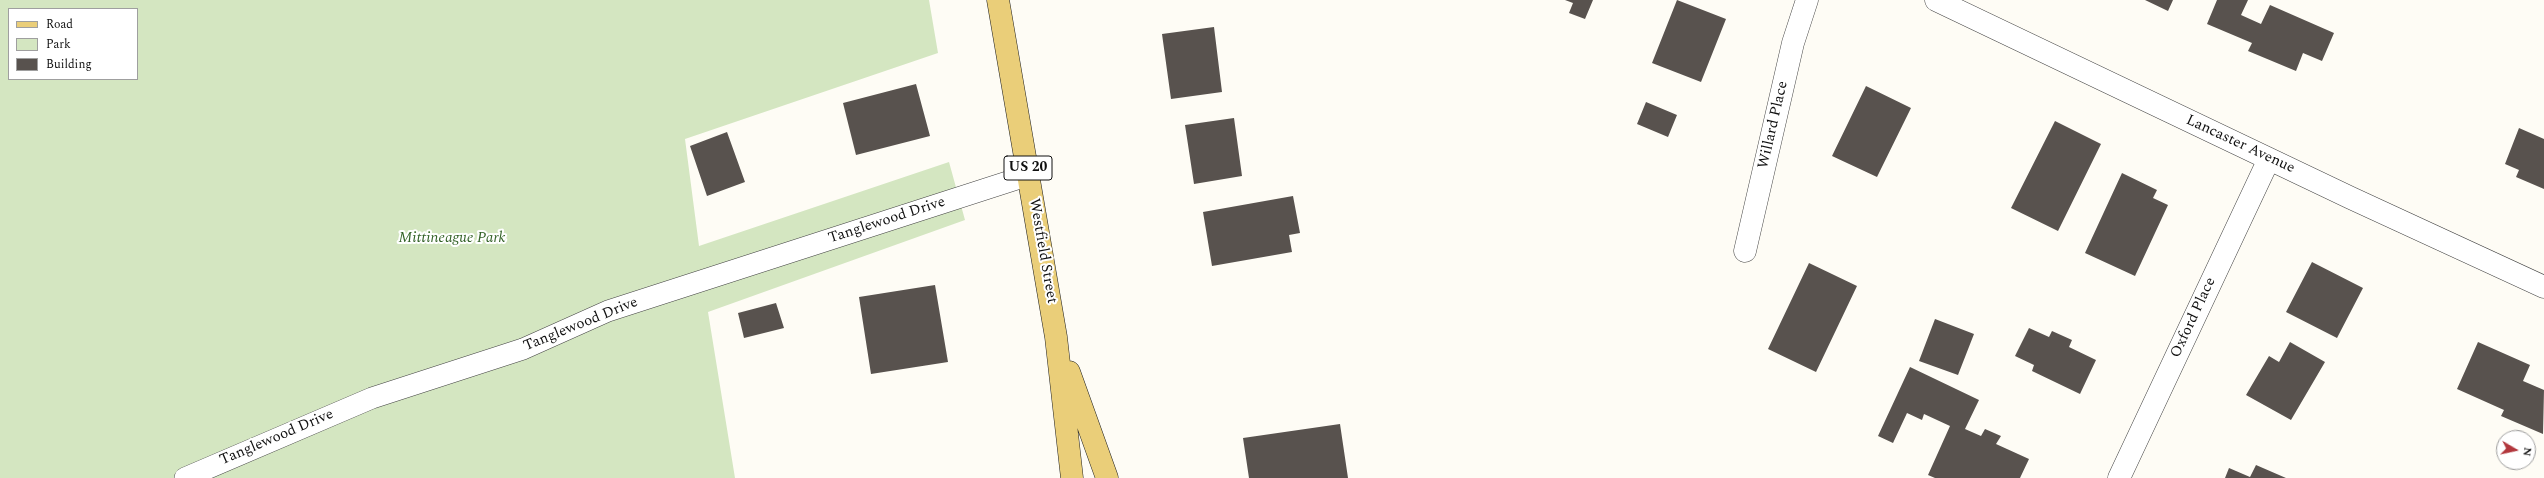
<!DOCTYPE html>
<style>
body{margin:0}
#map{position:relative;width:2544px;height:478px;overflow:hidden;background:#fefcf5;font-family:Spectral,serif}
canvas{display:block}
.legend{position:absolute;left:8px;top:8px;width:130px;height:72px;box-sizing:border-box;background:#fff;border:1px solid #9f9f9f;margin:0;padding:5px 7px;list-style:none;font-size:12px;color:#101010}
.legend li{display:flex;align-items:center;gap:8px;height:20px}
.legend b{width:20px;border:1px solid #9f9f9f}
.north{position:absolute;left:2496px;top:430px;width:40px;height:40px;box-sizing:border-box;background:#fff;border:1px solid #9f9f9f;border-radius:50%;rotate:99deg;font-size:11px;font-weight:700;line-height:16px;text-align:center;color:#101010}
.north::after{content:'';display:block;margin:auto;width:14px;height:18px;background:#b2373d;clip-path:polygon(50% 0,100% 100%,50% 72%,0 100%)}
</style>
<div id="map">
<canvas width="2544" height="478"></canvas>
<ul class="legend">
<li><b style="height:5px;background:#eace79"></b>Road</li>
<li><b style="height:11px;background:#d4e6c1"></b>Park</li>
<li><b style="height:11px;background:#58524e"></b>Building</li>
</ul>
<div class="north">N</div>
</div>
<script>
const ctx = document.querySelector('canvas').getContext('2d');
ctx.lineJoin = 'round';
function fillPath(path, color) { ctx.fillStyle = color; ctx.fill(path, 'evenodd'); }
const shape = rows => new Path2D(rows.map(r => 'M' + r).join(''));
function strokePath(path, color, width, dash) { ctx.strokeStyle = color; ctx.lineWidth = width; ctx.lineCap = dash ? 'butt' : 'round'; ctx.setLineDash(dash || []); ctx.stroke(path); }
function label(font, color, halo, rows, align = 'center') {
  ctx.font = font + ' Spectral,serif'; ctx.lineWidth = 4; ctx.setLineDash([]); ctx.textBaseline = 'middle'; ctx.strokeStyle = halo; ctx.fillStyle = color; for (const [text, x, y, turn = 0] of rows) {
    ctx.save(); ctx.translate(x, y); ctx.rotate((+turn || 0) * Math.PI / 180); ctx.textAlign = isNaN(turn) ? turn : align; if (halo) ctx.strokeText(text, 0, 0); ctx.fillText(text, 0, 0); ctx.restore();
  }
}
fillPath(shape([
 [0,0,929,0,938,53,685,139,699,246,949,162,965,220,708,312,735,478,0,478],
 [9,9,137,9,137,79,9,79]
]), '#d4e6c1');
fillPath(shape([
 [1565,0,1593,0,1585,19,1569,13,1573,3],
 [1677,0,1726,19,1701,82,1652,63],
 [2145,0,2173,0,2168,11],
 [2217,0,2248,0,2241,15,2261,24,2270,5,2334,33,2322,61,2303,53,2296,71,2248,51,2252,43,2207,24],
 [1214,27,1222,92,1171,99,1162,34],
 [916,84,930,136,856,155,843,103],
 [1866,86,1911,108,1877,177,1832,156],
 [1646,102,1677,115,1668,137,1637,124],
 [1234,118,1242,176,1194,184,1185,125],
 [2055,121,2101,144,2058,231,2011,208],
 [2519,128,2544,139,2544,189,2516,177,2519,170,2505,164],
 [727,132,745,182,707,196,690,146],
 [2122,173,2157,190,2153,198,2168,205,2135,276,2085,253],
 [1293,196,1300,233,1289,235,1292,252,1212,266,1203,212],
 [2312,262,2363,288,2337,338,2286,312],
 [1809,263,1857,286,1816,372,1768,349],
 [935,285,948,362,871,374,859,297],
 [776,303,784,328,744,338,738,313],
 [1935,319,1974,334,1958,375,1919,361],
 [2029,328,2049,337,2052,331,2072,340,2069,347,2096,360,2080,394,2032,371,2034,365,2015,356],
 [2290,342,2325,362,2291,420,2246,395,2269,356,2279,362],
 [2478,342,2530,365,2523,381,2544,390,2543,434,2501,416,2504,410,2457,389],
 [1910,367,1979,400,1965,429,1981,436,1985,429,2001,436,1996,444,2029,459,2020,478,1935,478,1928,475,1950,426,1924,414,1922,420,1907,413,1893,443,1878,436],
 [1340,424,1348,478,1249,478,1243,438],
 [2256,465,2286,478,2225,478,2229,468,2250,477]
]), '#58524e');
const lane = shape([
 [185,478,372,398,523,349,608,311,1029,175]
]);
const street = shape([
 [1936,0,2351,198,2544,287],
 [1745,251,1793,43,1807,0],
 [2119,478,2269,159]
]);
const primary = shape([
 [998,0,1056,337,1072,478],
 [1069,372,1107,478]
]);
strokePath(lane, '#434343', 22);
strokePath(street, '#434343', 23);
strokePath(primary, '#212121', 23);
strokePath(lane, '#fff', 21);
strokePath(street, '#fff', 22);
strokePath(primary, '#eace79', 22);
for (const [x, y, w] of [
 [1028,168,48]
]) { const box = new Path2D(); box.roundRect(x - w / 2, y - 12, w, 24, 3); ctx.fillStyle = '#fff'; ctx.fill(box); strokePath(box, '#101010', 1); }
label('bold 14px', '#101010', null, [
 ["US 20",1028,168]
]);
label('15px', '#101010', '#fff', [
 ["Willard Place",1774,125,-77],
 ["Lancaster Avenue",2240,145,25],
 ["Tanglewood Drive",887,221,-18],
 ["Westfield Street",1042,251,80],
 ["Oxford Place",2194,318,-65],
 ["Tanglewood Drive",581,325,-22],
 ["Tanglewood Drive",277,438,-23]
]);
label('italic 15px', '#336227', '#fff', [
 ["Mittineague Park",452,239]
]);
</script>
